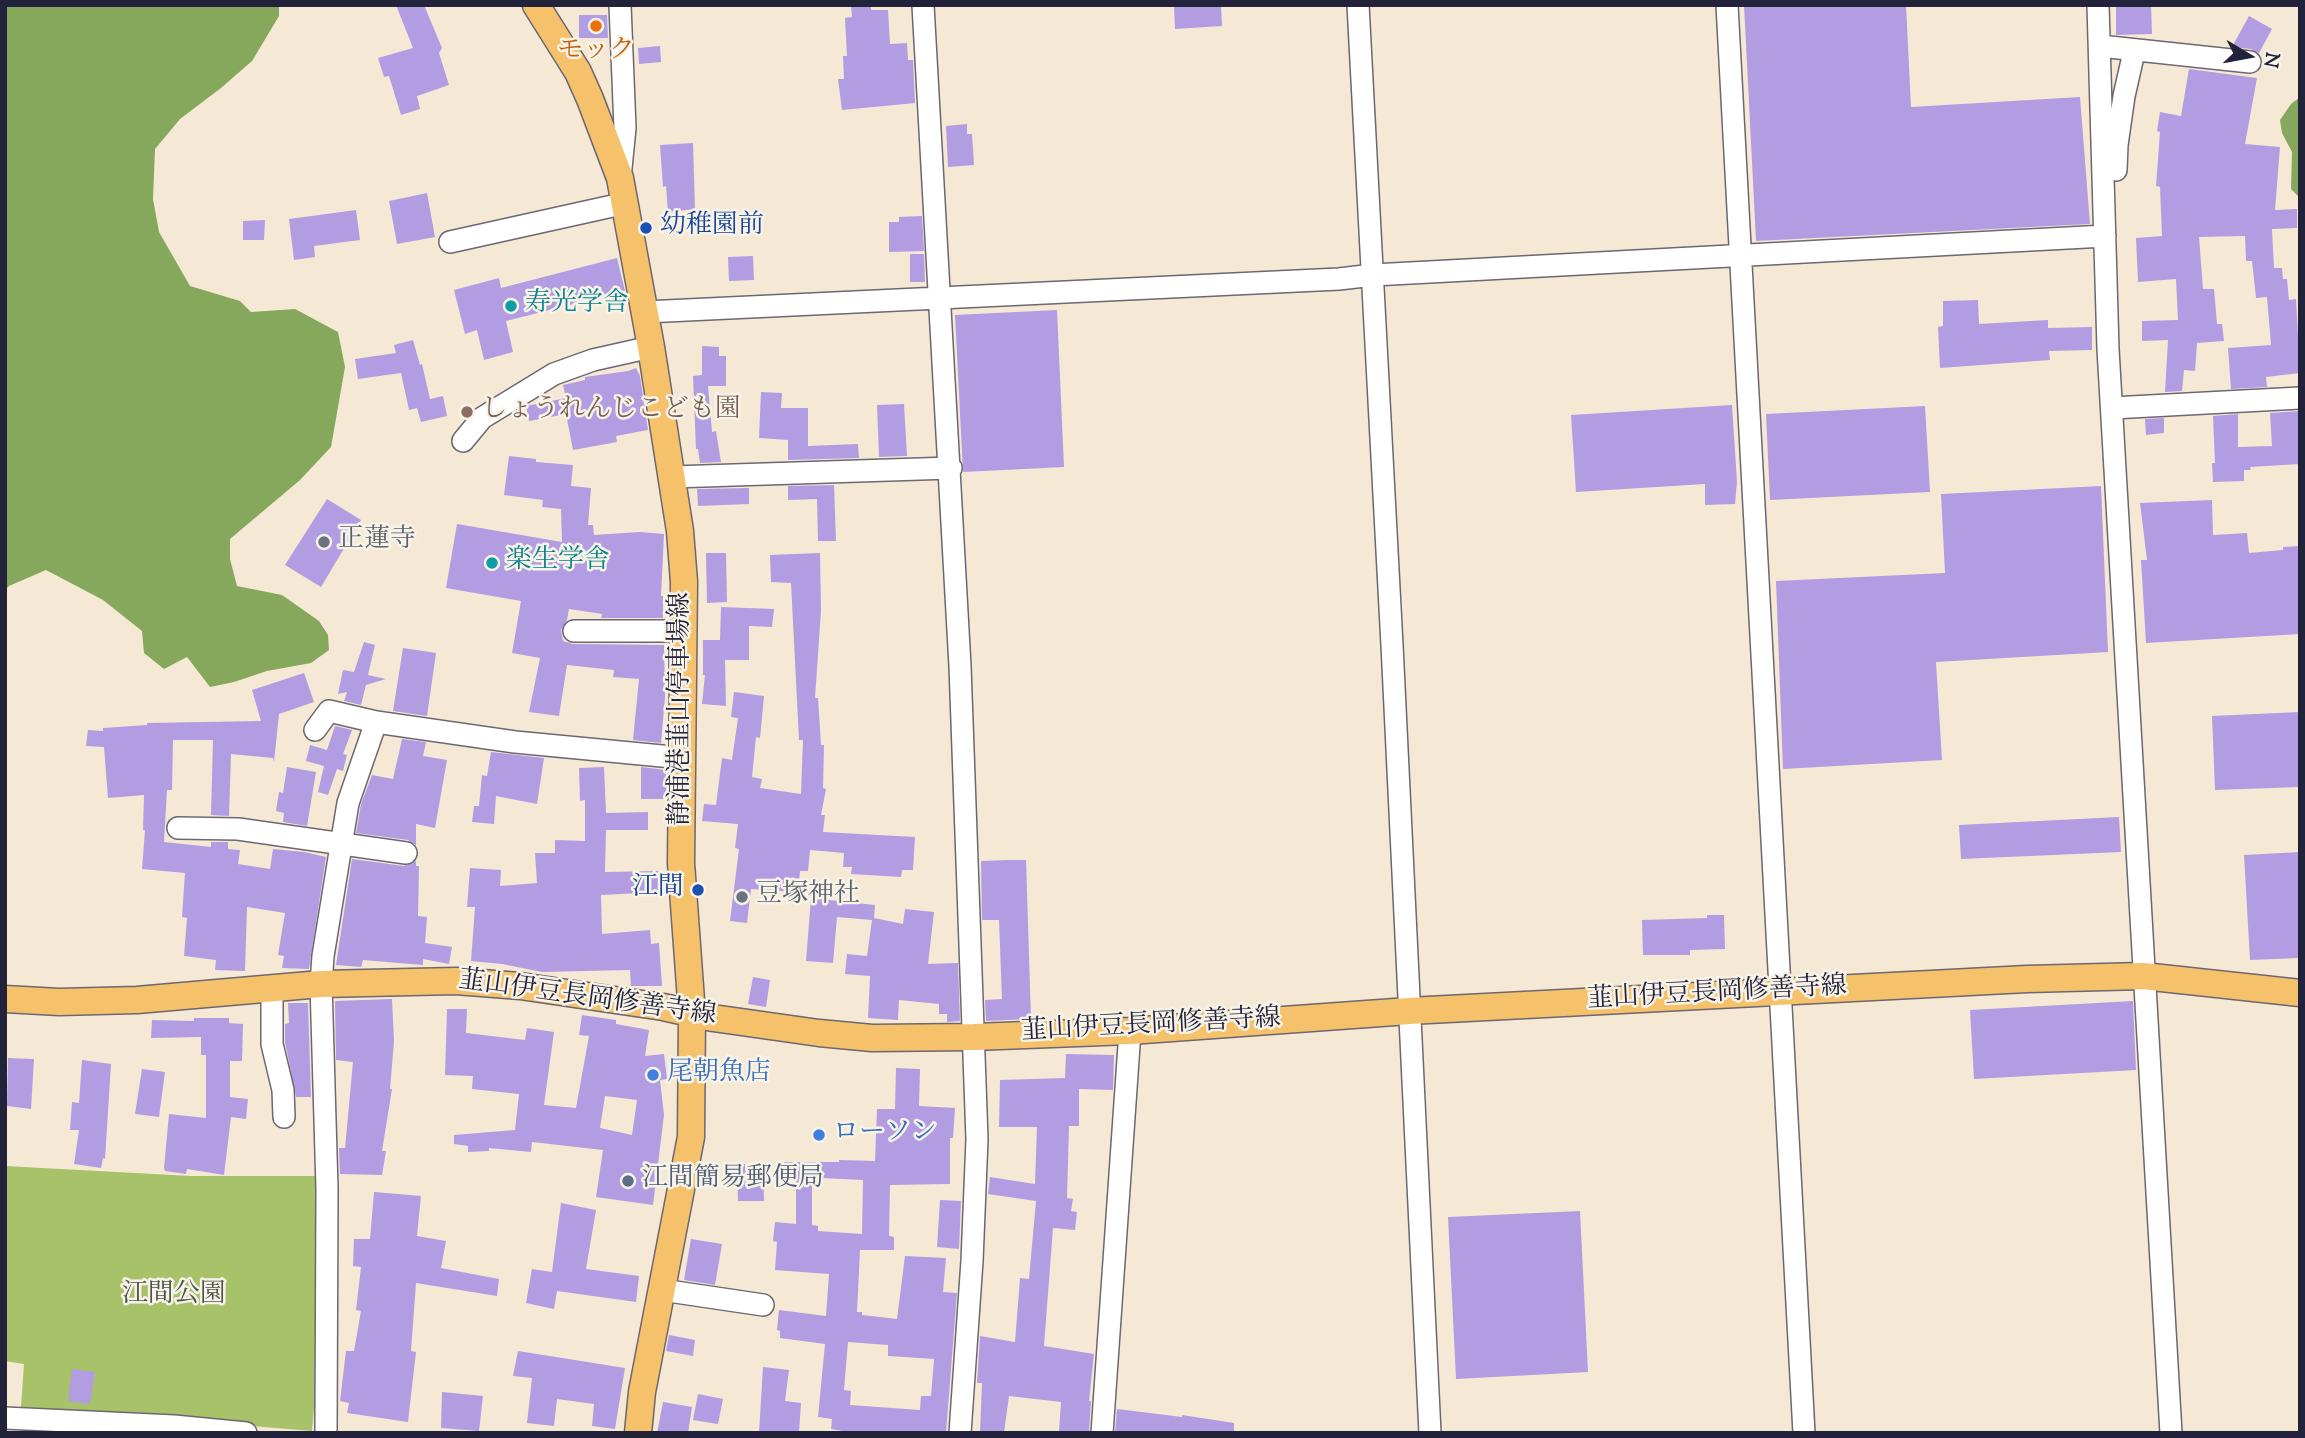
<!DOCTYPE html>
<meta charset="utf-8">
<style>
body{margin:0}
#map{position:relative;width:2305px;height:1438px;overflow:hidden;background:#f5e8d5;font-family:"Sorts Mill Goudy",serif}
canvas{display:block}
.frame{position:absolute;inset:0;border:7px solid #22223b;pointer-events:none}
.north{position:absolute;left:2214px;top:21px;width:70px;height:70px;-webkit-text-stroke:5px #f7f3e8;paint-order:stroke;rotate:100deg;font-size:19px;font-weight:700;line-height:28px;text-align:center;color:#22223b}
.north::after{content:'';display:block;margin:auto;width:24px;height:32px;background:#22223b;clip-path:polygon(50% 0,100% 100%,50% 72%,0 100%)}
</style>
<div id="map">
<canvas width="2305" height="1438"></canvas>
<div class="frame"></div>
<div class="north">N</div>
</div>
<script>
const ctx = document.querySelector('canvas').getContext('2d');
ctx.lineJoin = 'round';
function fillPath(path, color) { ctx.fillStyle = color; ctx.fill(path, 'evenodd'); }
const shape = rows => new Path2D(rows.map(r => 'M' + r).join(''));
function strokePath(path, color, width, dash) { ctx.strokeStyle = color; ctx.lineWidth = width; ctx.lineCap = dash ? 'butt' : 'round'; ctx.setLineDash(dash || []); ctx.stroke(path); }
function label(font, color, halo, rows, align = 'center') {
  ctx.font = font + ' "Sorts Mill Goudy","Noto Serif JP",serif'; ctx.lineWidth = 5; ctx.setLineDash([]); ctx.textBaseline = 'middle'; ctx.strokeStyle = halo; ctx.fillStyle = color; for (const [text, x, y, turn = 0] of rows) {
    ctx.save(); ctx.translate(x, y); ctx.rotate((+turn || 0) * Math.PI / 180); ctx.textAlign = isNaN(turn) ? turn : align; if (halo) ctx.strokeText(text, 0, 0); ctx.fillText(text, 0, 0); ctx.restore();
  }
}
fillPath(shape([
 [5,1166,191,1176,315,1176,316,1408,314,1408,312,1431,21,1407,24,1364,5,1361]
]), '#a8c269');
fillPath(shape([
 [5,5,279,5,279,16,252,61,221,88,180,119,155,149,153,199,159,232,190,286,240,301,251,312,295,309,338,332,345,367,331,447,300,480,230,539,230,559,237,586,282,595,319,621,328,635,329,650,311,663,267,671,234,682,210,687,187,657,164,669,144,653,142,631,103,600,46,570,9,586,5,590],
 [2300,97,2300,198,2291,189,2292,152,2282,133,2280,120,2291,104]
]), '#86a85d');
fillPath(shape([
 [396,5,424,5,442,48,439,53,449,85,417,96,420,109,401,115,389,76,384,77,378,58,413,48],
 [851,5,871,5,871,10,888,10,890,44,907,43,908,60,913,60,915,103,842,110,838,79,844,79,843,56,847,56,845,18,852,17],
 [1174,5,1221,5,1222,26,1175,29],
 [1744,5,1906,5,1911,107,2080,97,2090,224,1756,241],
 [2116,5,2151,5,2152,34,2116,35],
 [579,15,607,15,608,38,579,38],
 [2249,16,2272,29,2259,53,2251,49,2232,47],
 [660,46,661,62,639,64,638,48],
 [2189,69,2257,78,2245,144,2280,147,2275,210,2297,209,2297,228,2272,229,2274,268,2282,268,2283,279,2287,279,2289,300,2296,299,2300,373,2266,377,2267,387,2231,389,2228,348,2271,345,2267,297,2256,298,2252,261,2246,261,2245,236,2199,237,2203,289,2214,289,2217,324,2222,324,2224,341,2197,343,2195,371,2184,370,2182,391,2165,392,2168,340,2142,341,2142,321,2178,320,2176,279,2138,282,2136,238,2162,236,2160,187,2156,186,2160,132,2157,131,2160,112,2181,116],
 [967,124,967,134,972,134,974,165,948,167,946,126],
 [693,143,695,209,668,212,666,186,663,187,660,145],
 [427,193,435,237,397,244,389,201],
 [356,210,360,240,314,246,315,257,294,260,289,219],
 [922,216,924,251,889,252,889,222,899,222,899,217],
 [265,220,264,240,243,240,243,221],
 [910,254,924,254,925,282,910,282],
 [753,256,754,280,729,281,728,257],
 [617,258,625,291,506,321,513,352,484,360,477,330,465,334,454,290,499,278,501,288],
 [1978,300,1979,324,2048,320,2048,328,2092,327,2092,350,2049,351,2050,360,1940,368,1938,327,1943,326,1943,301],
 [1057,310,1064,467,963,472,955,315],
 [413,340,420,365,422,364,430,399,443,396,447,416,421,422,417,408,409,410,401,373,358,379,355,359,396,353,394,345],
 [702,346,719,347,719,356,726,356,726,386,708,386,712,432,716,431,721,462,700,463,698,449,696,449,693,376,702,375],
 [636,368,640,376,648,430,616,436,617,442,573,450,566,414,529,421,526,406,566,398,563,385,585,380,585,377,628,371],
 [761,392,782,393,781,408,808,408,808,446,858,444,859,458,788,460,788,440,759,438],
 [904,404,907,456,879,457,877,405],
 [1732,405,1737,482,1735,504,1705,505,1705,484,1576,492,1571,415],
 [1925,406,1930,492,1770,500,1766,414],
 [2300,411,2300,464,2250,467,2251,470,2244,470,2244,481,2213,482,2212,463,2215,463,2213,416,2238,414,2238,447,2272,446,2270,413],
 [2164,418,2164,433,2146,435,2145,419],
 [509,456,536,459,536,462,573,465,571,486,591,488,588,525,593,525,594,535,640,532,664,534,661,596,663,596,663,618,601,618,602,614,569,609,567,620,561,630,563,641,573,644,664,645,665,697,661,743,633,740,639,679,613,677,614,670,567,665,559,716,529,712,540,658,512,653,521,601,446,588,457,524,562,542,561,509,542,507,543,500,504,495],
 [834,485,836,541,818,541,817,499,788,500,788,486],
 [2101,486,2108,652,1936,662,1942,760,1783,769,1776,581,1945,573,1941,494],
 [749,488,749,504,698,506,697,489],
 [327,499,361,520,321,587,285,565],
 [2212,500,2213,535,2247,533,2249,553,2283,550,2283,547,2300,546,2300,634,2146,643,2141,560,2147,560,2140,503],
 [706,553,726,553,727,602,707,603],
 [820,553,821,611,815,698,818,698,821,745,824,745,823,788,826,789,821,815,825,815,823,832,915,837,913,870,902,870,901,877,851,874,852,867,843,867,844,853,810,850,808,871,800,871,798,892,751,889,747,923,730,921,739,849,735,848,738,824,702,821,704,804,716,805,722,758,732,760,738,718,731,717,734,692,764,696,760,738,756,737,752,777,762,779,760,788,801,794,803,740,799,740,791,583,771,582,770,555],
 [721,607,774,609,772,627,749,626,749,660,725,660,726,706,702,704,705,675,703,675,703,640,720,640],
 [364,642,375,645,368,675,386,679,366,685,361,705,344,701,347,692,338,694,343,670,354,672],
 [403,648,436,653,427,716,393,711],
 [304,673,314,702,279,714,274,762,273,758,231,754,229,816,211,815,213,740,173,740,172,790,167,790,164,842,211,847,211,842,228,842,228,849,240,850,238,864,270,869,273,849,304,852,326,857,309,969,282,968,284,956,278,955,285,913,247,907,245,971,215,970,216,960,184,956,187,918,182,917,185,873,142,869,145,830,143,830,144,795,108,798,104,747,86,746,88,730,103,731,103,728,147,725,147,723,261,721,252,690],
 [2300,712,2300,787,2215,790,2212,716],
 [335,726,352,730,343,754,347,755,343,771,337,769,328,795,318,792,324,766,306,761,310,745,327,750],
 [402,739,426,742,423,756,447,760,435,828,416,824,416,845,408,840,356,833,361,804,372,775,393,779],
 [491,752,544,758,537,804,496,796,494,824,472,822,474,806,479,806,482,775,487,776],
 [287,767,316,772,307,826,283,822,284,813,276,811,279,792,283,793],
 [604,767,606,813,648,812,648,830,606,830,605,872,659,871,660,892,601,895,602,934,650,930,651,944,659,943,662,986,631,986,630,970,542,972,502,964,471,961,475,907,467,907,470,868,501,870,500,886,537,883,535,853,555,853,555,840,585,841,585,800,580,801,579,768],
 [641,767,666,770,666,799,641,799],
 [2119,817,2121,852,1961,859,1959,825],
 [2300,852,2300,958,2250,960,2244,855],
 [352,859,404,866,416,861,416,866,419,866,418,916,427,917,425,943,452,947,449,964,423,959,423,965,363,960,361,967,336,965],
 [1007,860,1026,860,1031,1019,986,1021,985,1000,1002,999,999,920,982,920,981,861],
 [811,898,875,905,874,918,903,924,905,909,934,912,928,964,958,963,960,1021,947,1022,947,1014,939,1014,939,1004,899,1000,898,1020,868,1018,870,976,845,974,847,954,867,956,872,920,837,917,833,963,806,961],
 [1707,915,1724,915,1725,949,1690,950,1690,955,1643,955,1642,920,1707,918],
 [753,977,770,980,766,1007,748,1004],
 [392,999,394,1042,390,1089,392,1089,382,1151,386,1151,382,1175,340,1174,339,1148,345,1148,353,1062,336,1060,335,1001],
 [2133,1001,2136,1070,1974,1079,1970,1010],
 [288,1003,308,1003,311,1097,296,1097,285,1042,285,1024,289,1023],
 [447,1009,467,1009,466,1033,525,1040,527,1028,554,1032,544,1105,576,1108,589,1036,579,1035,582,1015,616,1020,616,1024,649,1030,645,1056,664,1054,667,1079,660,1080,664,1115,653,1205,596,1197,603,1150,532,1142,531,1152,489,1148,489,1151,468,1152,468,1146,454,1144,454,1135,515,1130,519,1094,472,1089,473,1076,445,1075],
 [605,1096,637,1100,632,1135,600,1128],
 [194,1018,229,1018,229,1023,243,1024,242,1061,230,1061,230,1097,248,1099,246,1119,231,1117,224,1175,187,1169,186,1174,165,1171,164,1168,169,1114,206,1118,206,1055,201,1055,201,1037,151,1038,152,1020,194,1021],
 [1066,1054,1114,1055,1113,1090,1079,1089,1079,1126,1069,1126,1067,1198,1073,1199,1071,1211,1077,1212,1075,1230,1053,1228,1044,1346,1094,1354,1089,1401,1091,1401,1089,1433,1059,1431,1061,1402,1009,1396,1004,1433,980,1433,982,1383,977,1383,980,1336,1015,1342,1020,1278,1029,1279,1036,1201,988,1194,990,1177,1035,1184,1037,1127,999,1127,1000,1080,1065,1078],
 [8,1058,34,1059,31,1109,7,1106],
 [82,1060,111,1064,105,1159,103,1158,101,1168,74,1164,79,1130,70,1130,72,1102,79,1103],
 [896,1068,920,1069,919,1106,955,1108,953,1138,950,1138,950,1184,890,1185,889,1236,894,1237,894,1250,860,1250,857,1312,862,1312,862,1315,897,1319,905,1256,946,1258,943,1292,957,1293,946,1433,854,1433,831,1429,832,1419,818,1417,825,1344,780,1338,780,1331,777,1330,779,1310,826,1316,829,1274,775,1270,777,1242,773,1241,775,1222,796,1224,796,1180,795,1176,784,1176,784,1162,839,1162,839,1160,875,1161,877,1109,895,1109],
 [821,1178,863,1180,862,1234,818,1231,818,1226,812,1225,812,1179],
 [848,1342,888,1345,888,1356,934,1359,931,1396,921,1396,920,1410,850,1405,851,1391,844,1390],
 [142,1069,165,1072,159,1117,135,1114],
 [737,1164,763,1164,764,1201,738,1201],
 [374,1192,421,1196,417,1236,446,1241,441,1268,499,1279,497,1296,416,1283,411,1351,416,1352,408,1422,347,1413,349,1403,340,1401,346,1351,354,1351,361,1311,356,1310,361,1267,353,1266,354,1239,370,1239],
 [940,1200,961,1201,959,1249,937,1247],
 [561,1203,596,1210,586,1269,639,1276,636,1302,557,1291,554,1309,526,1303,532,1269,552,1272],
 [1580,1211,1588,1372,1456,1379,1448,1217],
 [691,1239,722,1244,715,1285,684,1280],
 [669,1335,695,1340,693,1356,666,1351],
 [518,1351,625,1368,615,1429,592,1426,594,1404,557,1399,554,1426,527,1423,532,1378,513,1376],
 [763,1367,789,1370,785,1401,801,1403,799,1433,759,1433],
 [72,1369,95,1372,90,1404,68,1401],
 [442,1392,483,1396,479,1431,441,1428],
 [698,1394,723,1399,718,1424,693,1420],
 [663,1402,692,1407,688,1433,657,1433],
 [1117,1409,1182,1417,1182,1415,1234,1423,1234,1433,1115,1433]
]), '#b29de3');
const minor = shape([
 [620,5,625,128,620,178],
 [923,5,960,666,977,1139,972,1261,960,1433],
 [1358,5,1392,645,1430,1433],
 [1727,5,1804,1433],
 [2098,5,2108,349,2171,1433],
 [2100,46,2250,62],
 [2116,170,2117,145,2124,96,2134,52,2137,50],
 [450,242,626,203],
 [645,312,1339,279,1373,275,2105,236],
 [2112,408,2300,398],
 [463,441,482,418,554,374,593,360,651,347],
 [672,477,951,468],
 [574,631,685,631],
 [315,730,329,711,376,722,515,742,683,758],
 [178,828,238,829,406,853],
 [272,989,272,1044,283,1090,284,1117],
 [662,1290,763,1305],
 [5,1418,174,1426,246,1433],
 [326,1433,327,1188,321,984,323,956,348,803,376,722],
 [1102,1433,1130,1031]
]);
const major = shape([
 [536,5,578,72,590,99,620,178,651,347,680,531,684,582,681,863,692,1014,691,1137,642,1392,638,1433],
 [5,999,59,1002,137,1000,321,984,456,981,520,986,663,1007,713,1018,819,1033,872,1038,974,1037,1130,1031,1409,1011,2027,979,2143,976,2300,993]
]);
strokePath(minor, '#6c6771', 24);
strokePath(major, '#6c6771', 29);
strokePath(minor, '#fff', 21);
strokePath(major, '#f5c16b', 26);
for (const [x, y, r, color] of [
 [596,26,7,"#e8710a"],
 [646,228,7,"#1a4fb4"],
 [511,306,7,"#0f9aa8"],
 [467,412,7,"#8d6e63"],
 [324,542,7,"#6b7280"],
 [492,563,7,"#0f9aa8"],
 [698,890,7,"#1a4fb4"],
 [742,897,7,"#6b7280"],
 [653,1075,7,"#3f7fe0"],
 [819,1135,7,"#3f7fe0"],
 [628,1181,7,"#5c6f8a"]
]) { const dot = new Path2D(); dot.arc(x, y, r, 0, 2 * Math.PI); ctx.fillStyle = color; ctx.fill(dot); strokePath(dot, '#f7f3e8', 2.5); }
label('26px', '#c56008', '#f7f3e8', [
 ["モック",596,53]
]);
label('26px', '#164399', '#f7f3e8', [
 ["幼稚園前",660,228],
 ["江間",684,890,"right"]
], 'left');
label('26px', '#0d838f', '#f7f3e8', [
 ["寿光学舎",525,306],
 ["楽生学舎",506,563]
], 'left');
label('26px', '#785e54', '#f7f3e8', [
 ["しょうれんじこども園",481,412]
], 'left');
label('26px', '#5b616d', '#f7f3e8', [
 ["正蓮寺",338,542],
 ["豆塚神社",756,897]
], 'left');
label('26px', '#22223b', '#f7f3e8', [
 ["静浦港韮山停車場線",683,709,-90],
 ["韮山伊豆長岡修善寺線",1717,995,-3],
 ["韮山伊豆長岡修善寺線",587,1000,8],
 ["韮山伊豆長岡修善寺線",1151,1027,-3]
]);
label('26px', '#366cbe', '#f7f3e8', [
 ["尾朝魚店",667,1075],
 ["ローソン",833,1135]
], 'left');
label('26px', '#4e5e75', '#f7f3e8', [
 ["江間簡易郵便局",642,1181]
], 'left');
label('26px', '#4a5249', '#f7f3e8', [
 ["江間公園",174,1297]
]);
</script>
